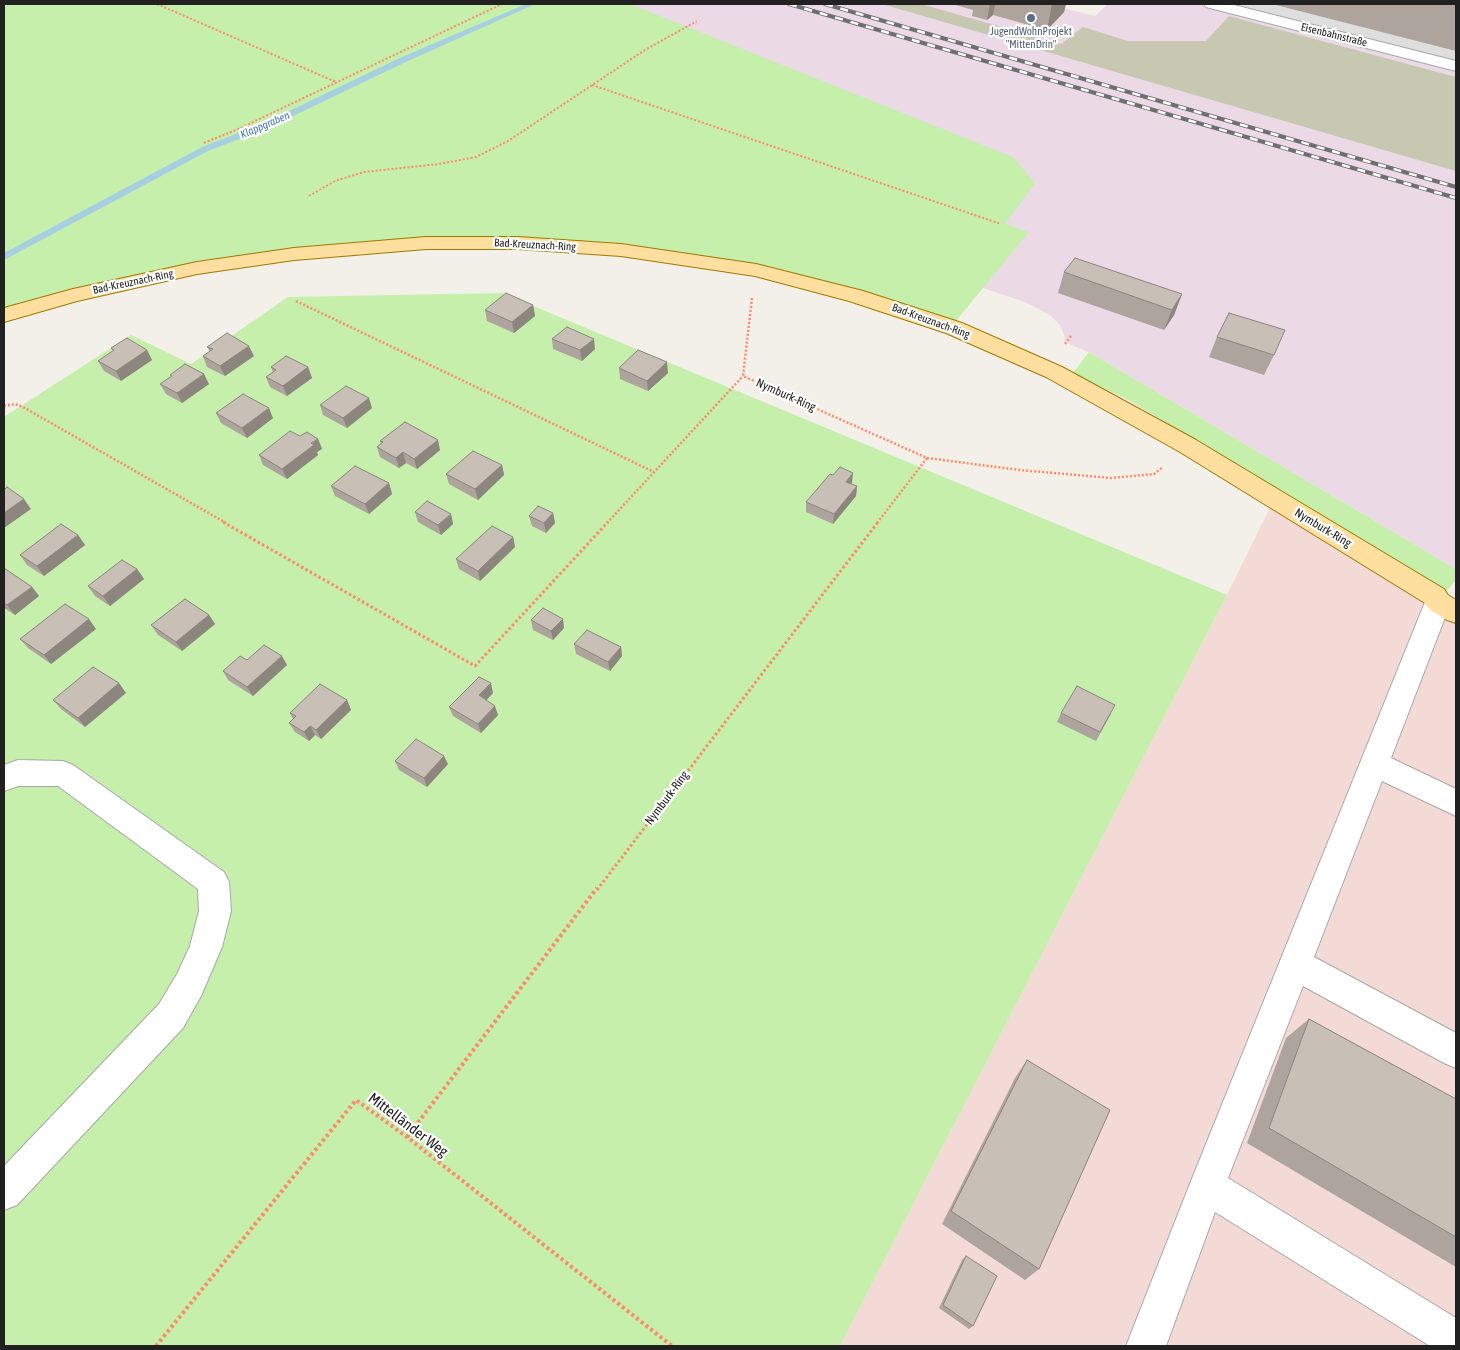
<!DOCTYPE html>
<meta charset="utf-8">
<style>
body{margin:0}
#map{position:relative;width:1460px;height:1350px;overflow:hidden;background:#f2f0e8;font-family:"Asap Condensed",sans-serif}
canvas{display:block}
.frame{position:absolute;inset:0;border:5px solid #212121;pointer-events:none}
</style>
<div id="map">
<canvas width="1460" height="1350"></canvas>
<div class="frame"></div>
</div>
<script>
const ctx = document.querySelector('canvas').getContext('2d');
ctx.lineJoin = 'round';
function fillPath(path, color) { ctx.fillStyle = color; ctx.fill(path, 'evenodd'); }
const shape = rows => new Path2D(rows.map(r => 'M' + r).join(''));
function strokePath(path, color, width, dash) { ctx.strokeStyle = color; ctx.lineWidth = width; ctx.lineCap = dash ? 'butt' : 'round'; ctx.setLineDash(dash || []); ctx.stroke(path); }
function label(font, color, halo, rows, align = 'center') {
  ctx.font = font + ' "Asap Condensed",sans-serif'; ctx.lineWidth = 4.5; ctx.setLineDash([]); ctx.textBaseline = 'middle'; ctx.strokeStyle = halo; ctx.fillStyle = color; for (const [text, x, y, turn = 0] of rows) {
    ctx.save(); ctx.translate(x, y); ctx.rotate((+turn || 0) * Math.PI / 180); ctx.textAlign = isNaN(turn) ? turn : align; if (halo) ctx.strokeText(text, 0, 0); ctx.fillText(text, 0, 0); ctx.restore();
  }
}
fillPath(shape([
 [1233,4,1456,4,1456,61]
]), '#dfdede');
fillPath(shape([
 [1274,499,1456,611,1456,1346,840,1346,1227,595]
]), '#f3dad6');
fillPath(shape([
 [630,4,1047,4,1095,16,1108,4,1207,4,1456,71,1456,569,1089,352,1064,342,1065,339,1061,326,1050,315,1025,302,962,281]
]), '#ecd9e6');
fillPath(shape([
 [882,4,921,4,1061,44,1083,27,1128,41,1206,41,1229,16,1456,77,1456,171]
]), '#c6c8b2');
fillPath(shape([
 [4,4,630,4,1013,157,1035,183,1005,224,1029,232,955,322,730,262,437,238,68,291,4,310],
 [502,293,1227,595,840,1346,4,1346,4,417,131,335,191,364,288,297],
 [1089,352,1456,569,1456,580,1446,592,1132,402,1073,373]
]), '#c6efab');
fillPath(shape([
 [526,4,535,4,408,61,270,127,208,151,4,260,4,253,202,147,264,123,402,57,526,4]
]), '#a6cfe2');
const minor = shape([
 [1204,4,1230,4,1456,61,1456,71,1206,7,1204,4],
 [1438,592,1447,595,1451,602,1391,758,1456,789,1456,816,1382,781,1314,957,1456,1033,1456,1068,1444,1063,1303,986,1228,1178,1456,1318,1456,1346,1430,1346,1215,1212,1166,1346,1126,1346,1189,1186,1425,602,1429,595,1438,592],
 [18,760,63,761,73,765,224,872,229,882,231,911,222,947,201,996,183,1028,17,1205,4,1210,4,1166,159,1004,177,974,190,946,199,911,198,889,58,786,18,786,4,791,4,765,18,760]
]);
const major = shape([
 [426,237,518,237,621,244,756,264,863,291,962,323,1062,367,1196,440,1444,589,1448,595,1456,600,1456,623,1447,620,1429,609,1425,603,1180,452,1046,377,946,333,849,301,755,276,621,256,518,249,426,249,294,260,197,274,77,301,4,322,4,308,73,289,197,262,294,248,426,237]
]);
strokePath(minor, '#a8a8a8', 2);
strokePath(major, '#9f7900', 2);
strokePath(shape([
 [157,4,336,82],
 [592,85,1001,224],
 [204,143,236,130,502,4],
 [309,196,335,181,364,172,439,164,476,157,508,141,645,50,697,21]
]), '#ff896c', 2, [2, 2]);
strokePath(shape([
 [752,298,743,376,927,458,877,523],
 [296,301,654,472],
 [1065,344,1071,336],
 [4,406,15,404,23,407,226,523],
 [927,458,1020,470,1111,478,1154,474,1163,467],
 [607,523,743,376]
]), '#ff896c', 2.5, [2, 2]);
strokePath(shape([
 [223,522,475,666,608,522],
 [597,890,878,522]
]), '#ff896c', 3, [2.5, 2.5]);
strokePath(shape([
 [407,1137,597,888],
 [156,1346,356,1100,407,1137,672,1346]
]), '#ff896c', 4, [3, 3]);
fillPath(minor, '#fff');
fillPath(major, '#ffdfa0');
const rail = shape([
 [789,4,1456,198],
 [825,4,1456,187]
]);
strokePath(rail, '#6f6f6f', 4);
strokePath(rail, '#fff', 2.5, [8]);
fillPath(shape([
 [952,4,1066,4,1064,12,1047,30,993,15,987,20,972,16,973,10],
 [1272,4,1456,4,1456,51],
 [1064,272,1182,294,1174,315,1164,330,1058,293],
 [533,305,535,316,514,333,487,321,485,310],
 [1217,337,1274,355,1264,375,1209,357],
 [552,339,595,349,582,361,553,349],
 [207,347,254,356,225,376,207,367,203,356,210,352],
 [111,348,147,350,152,360,121,381,104,371,98,361,113,351],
 [271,367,308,367,312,378,287,396,270,387,266,377,273,372],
 [619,368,668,373,648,391,620,379],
 [170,375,209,384,182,403,166,394,160,384,171,377],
 [320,405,372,408,347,428,323,415],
 [216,413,273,418,247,438,221,423],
 [300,436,318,439,322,449,317,452,318,455,287,479,263,465,259,455],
 [380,441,440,450,417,469,406,463,399,468,380,457,377,447,381,443],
 [502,465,504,475,478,500,449,484,446,474],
 [389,483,392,494,369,514,335,496,331,486],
 [851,484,857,486,856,496,833,524,806,512,806,502],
 [415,512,451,514,453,524,441,535,418,522],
 [553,513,555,523,546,533,532,526,529,516],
 [78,535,85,545,44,576,27,565,20,555],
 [513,537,515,547,480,581,459,569,456,559],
 [4,568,32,587,39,596,15,615,4,608],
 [137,569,144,579,110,606,95,596,88,586],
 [209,615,215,624,182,651,158,635,151,625],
 [531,620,564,628,553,640,533,630],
 [96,629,51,664,28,648,20,639],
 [574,644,621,647,622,656,610,671,576,654],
 [247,660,287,665,253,696,228,680,223,671],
 [126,693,85,727,61,709,53,700],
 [493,693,486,700,498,715,481,733,453,716,449,707],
 [347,700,351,710,321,739,315,735,309,741,295,732,289,723,293,719,290,713],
 [1061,713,1111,714,1096,741,1057,722],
 [395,761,448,764,427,787,399,770],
 [1309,1019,1456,1099,1456,1267,1247,1143,1286,1038],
 [1027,1060,1039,1269,1025,1280,942,1224,1015,1078],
 [966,1256,973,1326,969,1329,939,1308,962,1260]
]), '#aca49d');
fillPath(shape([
 [990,4,995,4,993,15,987,20],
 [1052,4,1066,4,1064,12,1047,30],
 [1182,294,1174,315,1164,330,1172,310],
 [533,305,535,316,514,333,512,322],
 [594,339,595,349,582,361,580,350],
 [249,346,254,356,225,376,220,366],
 [147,350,152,360,121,381,116,371],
 [667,362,668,373,648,391,647,381],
 [308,367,312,378,287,396,283,386],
 [204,374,209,384,182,403,177,393],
 [369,398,372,408,347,428,343,418],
 [269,408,273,418,247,438,242,428],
 [318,439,322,449,317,452,318,455,287,479,282,469],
 [438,440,440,450,417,469,414,459],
 [403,452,406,463,399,468,396,458],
 [502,465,504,475,478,500,475,489],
 [853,473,852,483,845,492,846,482],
 [389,483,392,494,369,514,365,504],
 [857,486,856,496,833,524,834,514],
 [24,499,31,509,4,528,4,513],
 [553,513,555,523,546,533,544,523],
 [451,514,453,524,441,535,438,525],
 [78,535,85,545,44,576,37,566],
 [513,537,515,547,480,581,478,571],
 [137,569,144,579,110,606,103,596],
 [32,587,39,596,15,615,7,605],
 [209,615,215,624,182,651,176,642],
 [89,619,96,629,51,664,44,655],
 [563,619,564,628,553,640,551,631],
 [621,647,622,656,610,671,608,662],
 [282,656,287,665,253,696,247,687],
 [119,683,126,693,85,727,78,718],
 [491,683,493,693,482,705,479,695],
 [347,700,351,710,321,739,316,730],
 [495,706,498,715,481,733,478,724],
 [310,726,315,735,309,741,304,732],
 [444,756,448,764,427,787,424,778]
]), '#8c867f');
const building = shape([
 [1075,258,1182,294,1172,310,1064,272,1075,258],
 [506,293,533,305,512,322,485,310,506,293],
 [1229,313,1285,330,1274,355,1217,337,1229,313],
 [567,327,594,339,580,350,552,339,567,327],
 [227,333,249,346,220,366,203,356,213,349,207,347,227,333],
 [127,338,147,350,116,371,98,361,114,350,111,348,127,338],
 [638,350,667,362,647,381,619,368,638,350],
 [286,356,308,367,283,386,266,377,276,370,271,367,286,356],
 [185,364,204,374,177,393,160,384,172,376,170,375,185,364],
 [346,386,369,398,343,418,320,405,346,386],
 [243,394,269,408,242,428,216,413,243,394],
 [405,422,438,440,414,459,403,452,396,458,377,447,383,442,380,441,405,422],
 [290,431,300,436,307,432,318,439,311,443,314,445,282,469,259,455,290,431],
 [473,451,502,465,475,489,446,474,473,451],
 [355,466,389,483,365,504,331,486,355,466],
 [840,467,853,473,846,482,857,486,834,514,806,502,830,474,833,475,840,467],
 [7,487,24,499,4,513,4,490,7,487],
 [427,501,451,514,438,525,415,512,427,501],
 [538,506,553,513,544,523,529,516,538,506],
 [61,524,78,535,37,566,20,555,61,524],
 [492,526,513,537,478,571,456,559,492,526],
 [122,560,137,569,103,596,88,586,122,560],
 [4,568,32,587,7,605,4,603,4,568],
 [185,599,209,615,176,642,151,625,185,599],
 [65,604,89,619,44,655,20,639,65,604],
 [543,608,563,619,551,631,531,620,543,608],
 [587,630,621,647,608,662,574,644,587,630],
 [264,645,282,656,247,687,223,671,240,656,247,660,264,645],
 [93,667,119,683,78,718,53,700,93,667],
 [479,677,491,683,479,695,495,706,478,724,449,707,479,677],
 [320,684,347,700,316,730,310,726,304,732,289,723,296,716,290,713,320,684],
 [1077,686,1115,705,1100,732,1061,713,1077,686],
 [416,739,444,756,424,778,395,761,416,739],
 [1309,1019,1456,1099,1456,1237,1269,1128,1309,1019],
 [1027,1060,1110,1110,1039,1269,951,1211,1027,1060],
 [966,1256,997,1276,973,1326,943,1305,966,1256]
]);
fillPath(building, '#c8bfb6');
strokePath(building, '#8c867f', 1);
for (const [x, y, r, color] of [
 [1031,18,5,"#5c6f8a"]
]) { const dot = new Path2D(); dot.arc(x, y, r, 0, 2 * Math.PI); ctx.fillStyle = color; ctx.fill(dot); strokePath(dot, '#fff', 2); }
label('11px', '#4e5e75', '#fff', [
 ["JugendWohnProjekt",1031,32],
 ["\"MittenDrin\"",1031,45]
]);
label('11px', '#212121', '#fff', [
 ["Eisenbahnstraße",1334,35,14],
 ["Bad-Kreuznach-Ring",535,245,3],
 ["Bad-Kreuznach-Ring",133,282,-12],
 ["Bad-Kreuznach-Ring",931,321,20]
]);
label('italic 11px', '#4675b9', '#fff', [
 ["Klappgraben",265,125,-23]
]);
label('12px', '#212121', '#fff', [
 ["Nymburk-Ring",786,395,24],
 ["Nymburk-Ring",1323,528,31],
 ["Nymburk-Ring",667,798,-53]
]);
label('15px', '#212121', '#fff', [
 ["Mittelländer Weg",408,1125,37]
]);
</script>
